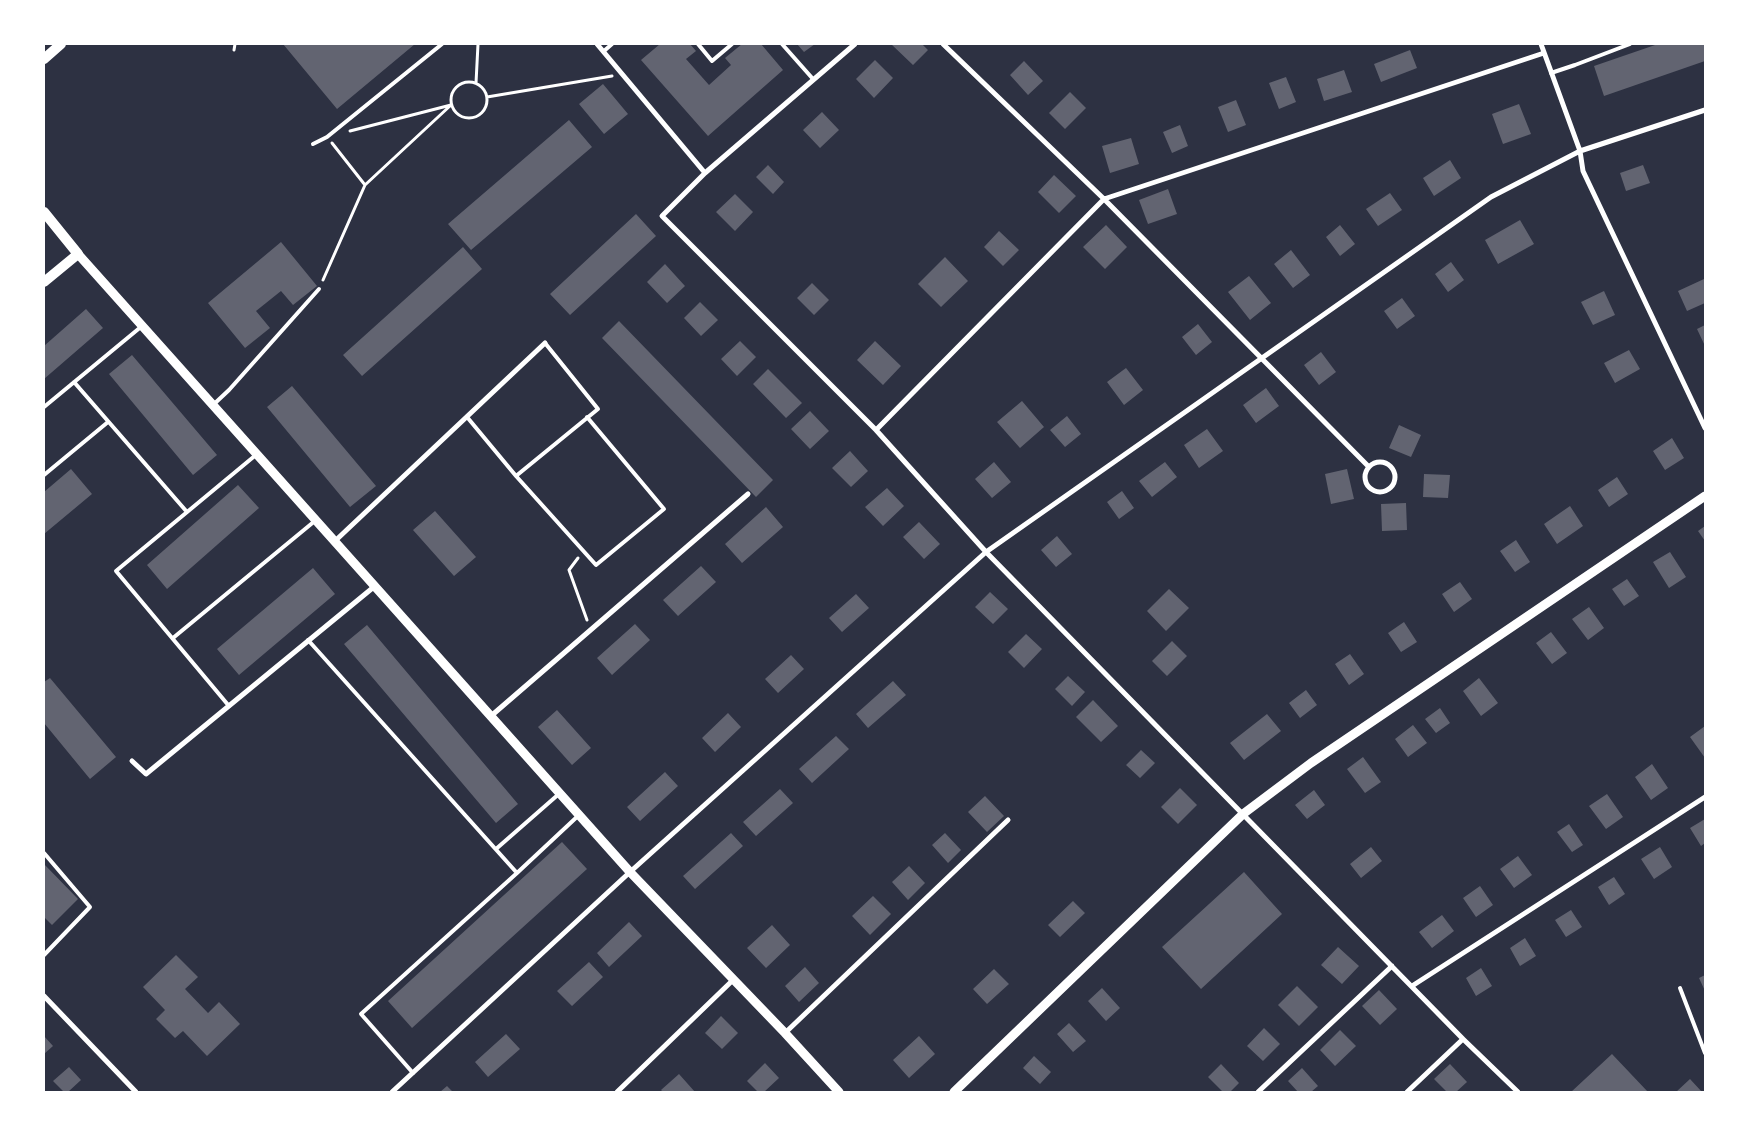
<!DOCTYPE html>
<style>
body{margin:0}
#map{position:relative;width:1749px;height:1136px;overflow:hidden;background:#2d3142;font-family:Helvetica,sans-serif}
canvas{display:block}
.frame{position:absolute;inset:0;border:45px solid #fff;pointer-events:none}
</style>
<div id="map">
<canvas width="1749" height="1136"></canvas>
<div class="frame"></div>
</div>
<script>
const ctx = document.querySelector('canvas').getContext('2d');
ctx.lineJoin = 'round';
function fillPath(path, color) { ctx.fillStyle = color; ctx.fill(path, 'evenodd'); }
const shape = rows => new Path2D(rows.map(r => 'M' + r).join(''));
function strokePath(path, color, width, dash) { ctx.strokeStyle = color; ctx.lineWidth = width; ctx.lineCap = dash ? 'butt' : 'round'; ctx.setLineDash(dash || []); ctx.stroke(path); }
fillPath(shape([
 [283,44,415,44,337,109],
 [660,44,690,44,696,51,686,59,709,85,731,65,725,58,742,44,761,44,783,70,708,136,641,60],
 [797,44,815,44,804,52],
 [891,44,922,44,928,50,913,65],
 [1658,44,1705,44,1705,61,1604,96,1594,66],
 [1410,50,1417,68,1381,82,1374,64],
 [875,60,893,78,874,98,856,79],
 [1024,61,1043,81,1028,95,1010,75],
 [1344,70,1352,92,1324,101,1317,79],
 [1286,77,1296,102,1279,109,1269,83],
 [603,84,628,114,604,134,579,104],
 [1070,92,1086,108,1065,129,1049,113],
 [1236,100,1246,125,1228,132,1218,107],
 [1519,104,1531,134,1503,144,1492,114],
 [822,112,839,130,820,148,803,130],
 [569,120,592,147,471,250,448,224],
 [1180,125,1188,146,1172,153,1163,132],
 [1131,138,1139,164,1110,173,1102,146],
 [1450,160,1461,178,1434,196,1423,178],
 [768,165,784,182,773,194,756,177],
 [1643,165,1650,183,1626,191,1620,173],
 [1054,175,1076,196,1059,213,1038,192],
 [1168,189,1177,214,1148,224,1139,200],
 [1390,193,1402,210,1378,226,1366,209],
 [735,194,753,212,735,231,716,212],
 [636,214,656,236,570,315,550,294],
 [1520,220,1534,244,1498,264,1485,240],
 [1106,225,1127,247,1105,269,1083,247],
 [1340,225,1355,244,1340,256,1326,237],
 [999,231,1019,250,1003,266,984,247],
 [281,242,317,286,293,305,281,291,256,311,270,328,245,348,208,303],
 [463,247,482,269,362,376,343,355],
 [1291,250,1310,275,1293,288,1274,264],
 [945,257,968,281,941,307,918,284],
 [1451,262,1464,280,1448,292,1435,274],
 [665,264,685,286,667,303,647,282],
 [1249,276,1271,303,1250,320,1228,292],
 [1704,279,1705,282,1705,303,1687,311,1678,291],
 [812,283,829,300,814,315,797,298],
 [1604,291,1615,315,1593,325,1581,302],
 [1402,298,1415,316,1397,329,1384,311],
 [700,302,718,320,701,336,684,318],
 [86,309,103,328,44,379,44,346],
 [619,321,773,480,756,497,602,338],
 [1198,324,1212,342,1196,355,1182,337],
 [1705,325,1705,346,1697,329],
 [740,341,756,357,737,376,721,359],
 [875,341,901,366,883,385,857,360],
 [1629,350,1640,369,1615,383,1604,363],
 [1321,352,1336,372,1319,385,1304,365],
 [132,355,217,455,193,475,109,374],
 [1126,368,1143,390,1124,405,1107,382],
 [768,369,802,403,786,418,753,384],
 [292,386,376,486,350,507,267,407],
 [1266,388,1279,406,1256,423,1243,405],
 [1022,401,1044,427,1020,448,997,422],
 [810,411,829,431,810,449,791,429],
 [1067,416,1081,434,1065,447,1050,430],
 [1399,425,1421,435,1411,457,1389,448],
 [1207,429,1223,451,1199,468,1184,445],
 [1672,438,1684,458,1665,470,1653,451],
 [850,451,868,471,851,487,832,468],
 [994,462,1011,482,992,498,975,479],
 [1165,462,1177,477,1152,497,1139,481],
 [71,469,92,494,44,534,44,492],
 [1347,469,1354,499,1331,504,1325,474],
 [1424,474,1450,475,1448,498,1423,497],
 [1617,477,1628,494,1609,507,1598,490],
 [238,485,259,508,167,589,147,565],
 [887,488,904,506,883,526,865,507],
 [1122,491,1134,508,1119,519,1107,502],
 [1406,503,1407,530,1382,531,1381,504],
 [1570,506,1583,526,1557,544,1544,524],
 [766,507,783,527,742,563,725,544],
 [435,511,476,557,454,576,413,530],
 [919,522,940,544,924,559,903,537],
 [1705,526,1705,541,1698,531],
 [1057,536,1072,554,1056,567,1041,550],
 [1516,540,1530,562,1515,572,1500,551],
 [1670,552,1686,577,1669,588,1653,562],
 [701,566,716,582,678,616,663,600],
 [313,568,335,594,239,675,217,649],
 [1627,579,1639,596,1624,606,1612,589],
 [1460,582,1472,599,1454,612,1442,594],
 [1169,589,1189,608,1166,631,1147,611],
 [990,592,1008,609,993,624,975,607],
 [856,594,869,608,842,632,829,618],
 [1589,607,1604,628,1588,640,1572,619],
 [1404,622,1417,642,1401,652,1388,633],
 [635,624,650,640,612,675,597,658],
 [367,625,518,804,496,823,344,644],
 [1551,632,1567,653,1552,664,1536,643],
 [1026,634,1042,649,1024,668,1008,652],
 [1172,641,1187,656,1167,676,1152,661],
 [1350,654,1364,674,1349,685,1335,664],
 [791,655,804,669,778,693,765,679],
 [1068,676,1085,692,1072,706,1055,689],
 [50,678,116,757,90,779,44,723,44,682],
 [1479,678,1498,703,1481,716,1463,691],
 [893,681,906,695,868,728,856,714],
 [1306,690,1317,705,1300,718,1289,703],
 [1093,700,1118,726,1101,742,1076,717],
 [1440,708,1450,723,1436,733,1425,719],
 [557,710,591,748,572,765,538,727],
 [728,713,741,727,715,752,702,738],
 [1267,714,1281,731,1244,760,1230,743],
 [1413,725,1427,743,1408,757,1395,739],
 [1705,726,1705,758,1690,737],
 [836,736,849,749,812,783,799,769],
 [1141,750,1155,763,1140,778,1126,765],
 [1363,757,1381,782,1365,793,1347,769],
 [1652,764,1668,788,1651,800,1635,777],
 [665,772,678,786,640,821,627,807],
 [1180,788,1197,805,1178,824,1161,807],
 [780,789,793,803,756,836,743,822],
 [1314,790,1325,805,1307,819,1295,805],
 [1607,794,1623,817,1606,829,1589,806],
 [985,796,1004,816,987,832,968,812],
 [1705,819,1705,843,1701,846,1690,828],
 [1569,824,1583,845,1572,852,1557,832],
 [731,833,743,846,695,889,683,876],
 [945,833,961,850,948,863,932,845],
 [562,842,587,869,412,1028,388,1001],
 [1371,847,1382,861,1361,878,1350,864],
 [1660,847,1672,867,1654,879,1641,859],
 [1518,856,1532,875,1514,888,1500,869],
 [44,864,78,899,52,925,44,917],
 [909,866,925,883,908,900,892,882],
 [1244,872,1282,914,1201,989,1162,947],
 [1614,877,1625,894,1609,905,1598,887],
 [1480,886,1493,905,1476,917,1463,898],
 [873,896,891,914,870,935,852,916],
 [1073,901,1085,913,1060,937,1048,925],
 [1571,910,1582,927,1566,937,1555,920],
 [1442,915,1454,931,1432,948,1419,932],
 [629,922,642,936,609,967,597,953],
 [772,925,790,945,766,968,747,948],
 [1525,938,1536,956,1520,966,1510,948],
 [1338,947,1359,966,1342,984,1321,965],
 [176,955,198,977,185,989,208,1013,219,1002,240,1024,207,1056,183,1031,175,1038,156,1019,165,1010,143,987],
 [589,962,603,977,572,1006,557,991],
 [805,967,819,983,799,1002,785,986],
 [1481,968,1492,986,1476,996,1466,978],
 [994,969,1009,984,987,1004,973,989],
 [1705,975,1705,991,1699,978],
 [1297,986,1318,1007,1299,1026,1278,1005],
 [1102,988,1120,1008,1106,1021,1088,1001],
 [1379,990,1397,1009,1380,1025,1362,1006],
 [721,1016,738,1033,722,1049,705,1033],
 [1069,1023,1086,1041,1073,1052,1057,1034],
 [1264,1028,1280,1044,1263,1061,1247,1046],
 [1340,1030,1356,1046,1335,1066,1320,1050],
 [506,1034,520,1049,488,1077,475,1062],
 [44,1036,53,1046,44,1054],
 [919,1036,935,1054,909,1078,893,1060],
 [1612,1054,1648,1092,1571,1092],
 [1034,1056,1051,1072,1040,1084,1023,1068],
 [765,1063,779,1078,764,1092,758,1092,747,1081],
 [1221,1064,1239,1083,1230,1092,1223,1092,1208,1077],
 [1450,1064,1467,1082,1456,1092,1447,1092,1434,1079],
 [69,1067,81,1080,68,1092,64,1092,53,1081],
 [1302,1068,1318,1086,1311,1092,1298,1092,1288,1081],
 [679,1074,695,1092,663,1092,661,1090],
 [1690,1079,1702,1092,1676,1092],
 [447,1086,453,1092,440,1092]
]), '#626471');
strokePath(shape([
 [234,50,235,44],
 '451 100a18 18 0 1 1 36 0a18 18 0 1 1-36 0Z',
 [476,83,478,44],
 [487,97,612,76],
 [350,131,451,105],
 [332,143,365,185],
 [323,280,365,185,451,105],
 [578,558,569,570,587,620]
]), '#fff', 3);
strokePath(shape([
 [698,44,712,61,732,44],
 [782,44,813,79],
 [604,51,612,44],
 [1551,73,1575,65,1630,44],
 [313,144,327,137,442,44],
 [74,382,187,512],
 [213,405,229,390,319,289],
 [44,407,142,326],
 [467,417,516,476,598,409,545,343],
 [44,475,108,422],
 [516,476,596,565,664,509,587,417],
 [173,638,316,520],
 [308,640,517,873,361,1014,413,1073],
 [229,706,116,571,257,454],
 [496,849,560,793],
 [44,853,90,907,44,955],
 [517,873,579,815],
 [1680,988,1705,1053]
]), '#fff', 4);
strokePath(shape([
 [597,44,705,173],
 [855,44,705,173,662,216,876,430,986,552,1463,1039,1518,1092],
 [943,44,1104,199,1369,467],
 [1541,44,1580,151,1583,171,1705,428],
 [876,430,1104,199,1544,53],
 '1365 477a15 15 0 1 1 30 0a15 15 0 1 1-30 0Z',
 [335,541,545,343],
 [491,716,748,494],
 [132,761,146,774,375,586],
 [1412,986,1705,797],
 [44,996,136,1092],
 [785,1033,1008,820],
 [392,1092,630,872,986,552,1491,197,1580,151,1705,110],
 [617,1092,733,980],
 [1258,1092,1392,966],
 [1407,1092,1463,1039]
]), '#fff', 5);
strokePath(shape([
 [78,254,630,872,785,1033,839,1092],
 [954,1092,1243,814,1311,763,1705,496]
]), '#fff', 9);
strokePath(shape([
 [44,59,61,44],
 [44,212,78,254,44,282]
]), '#fff', 10);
</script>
